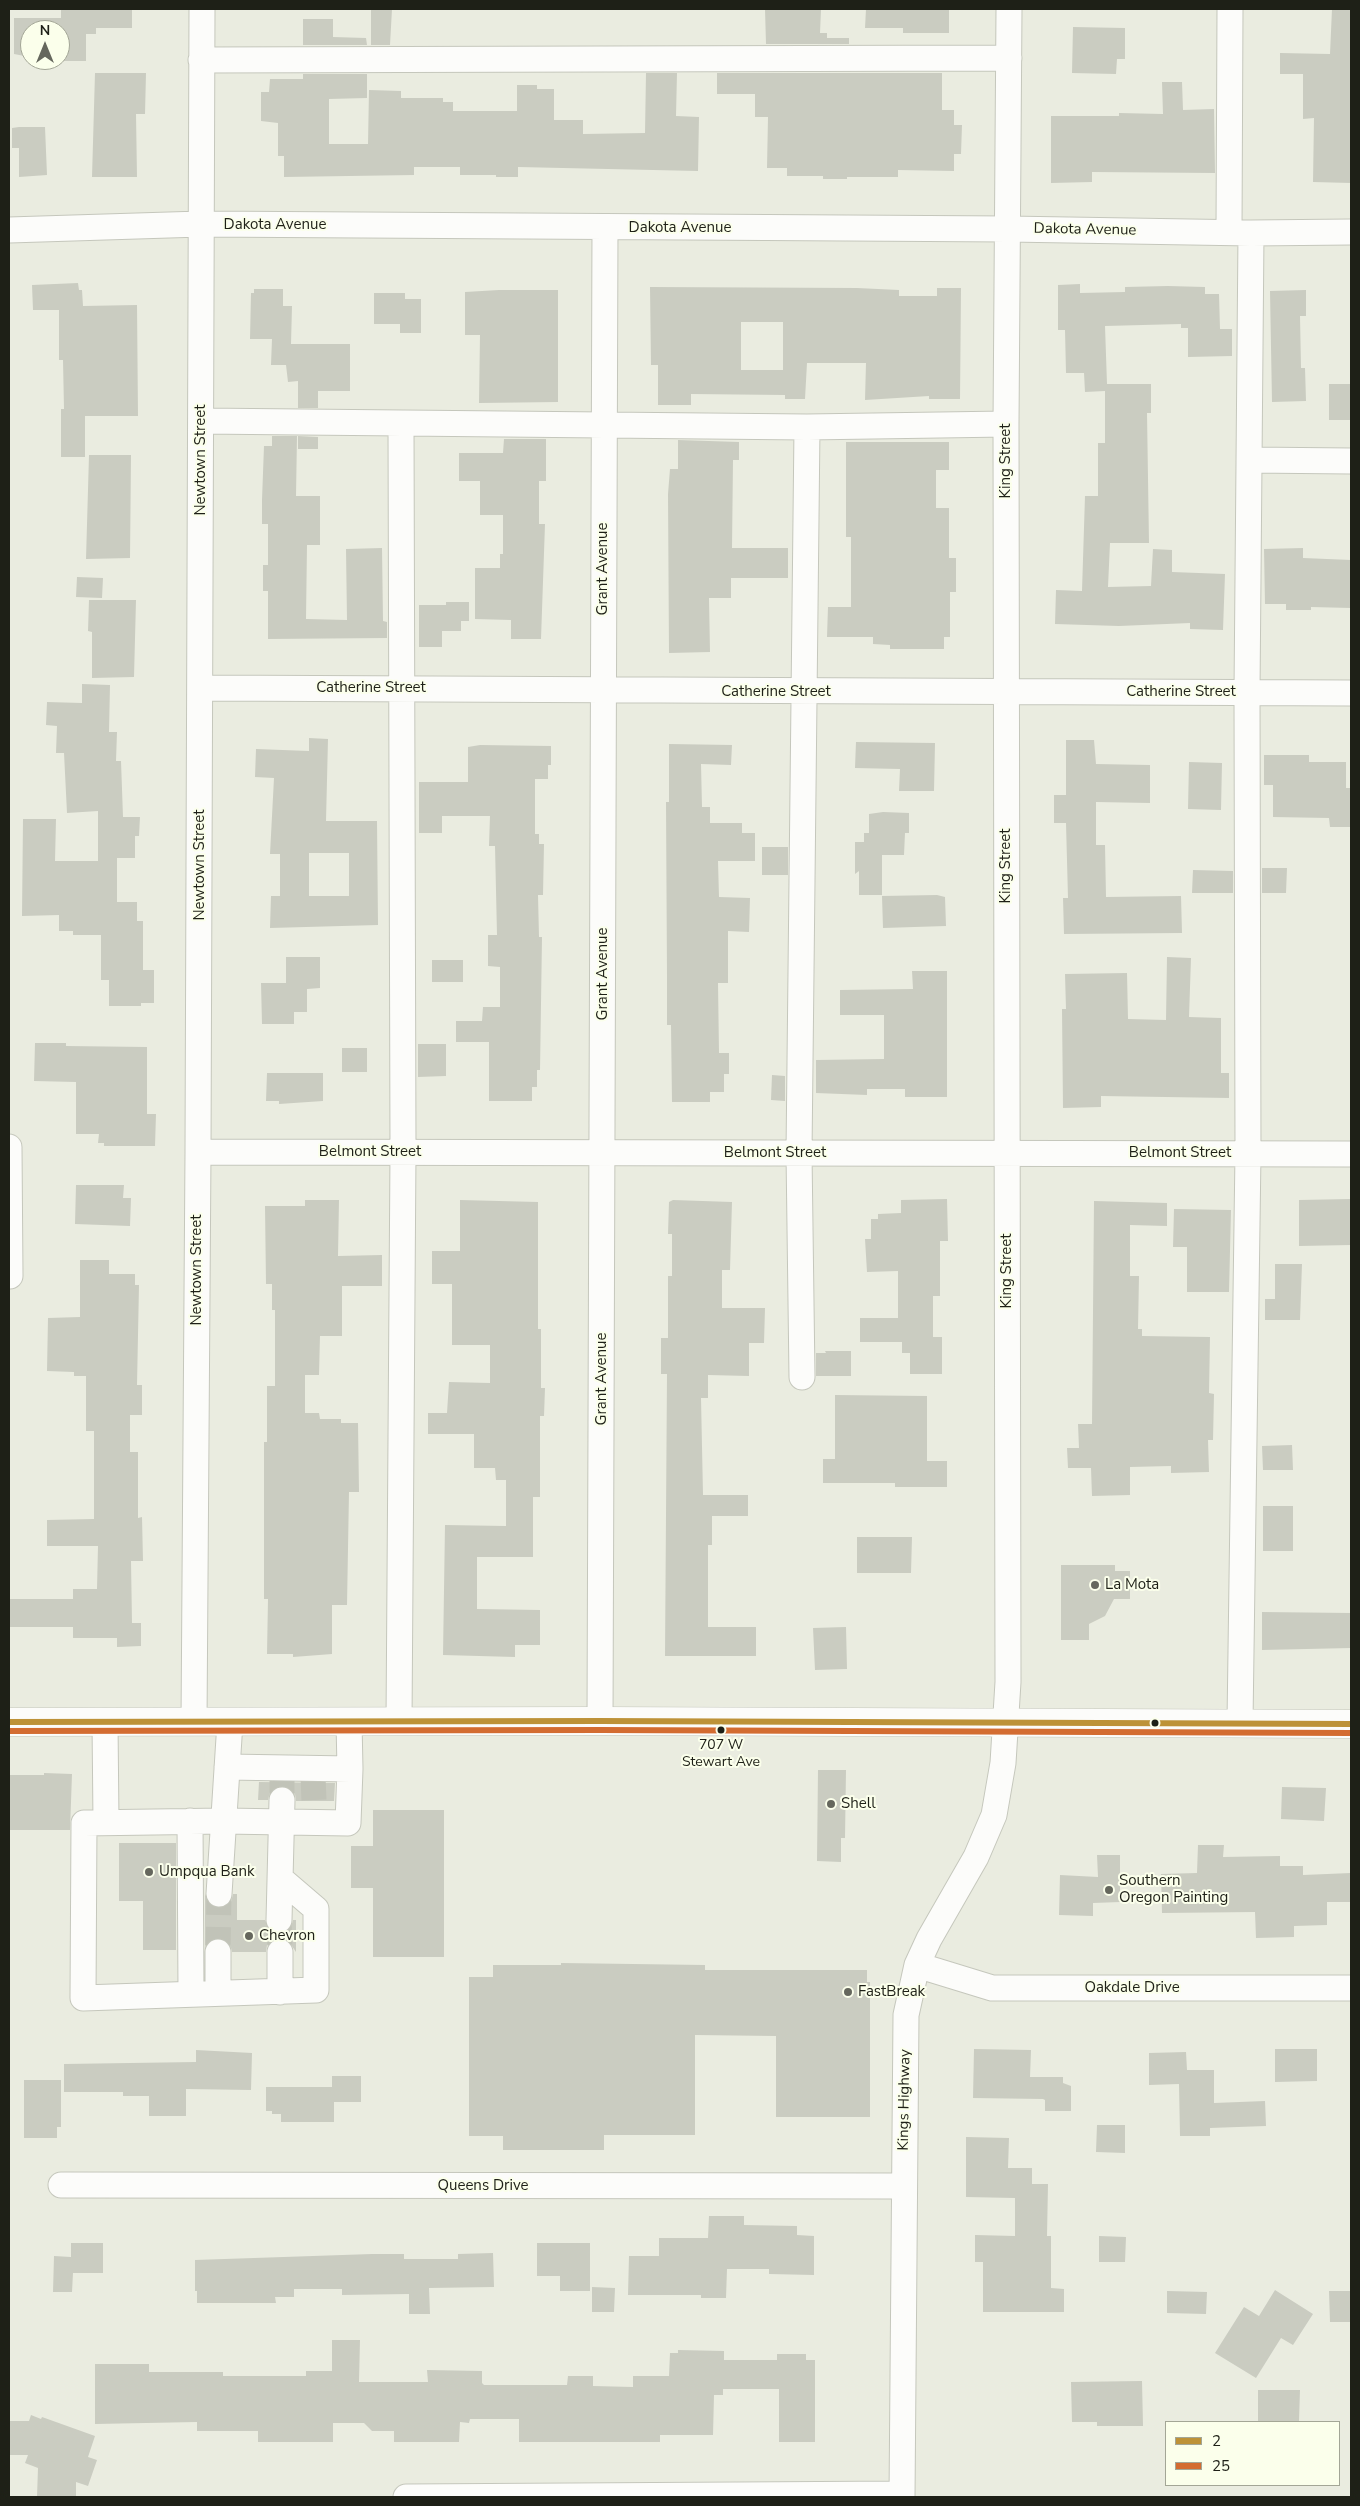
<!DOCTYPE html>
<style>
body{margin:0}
#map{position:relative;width:1360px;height:2506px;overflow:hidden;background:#eaece0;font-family:"Nunito Sans",sans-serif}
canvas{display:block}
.frame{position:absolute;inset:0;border:10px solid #1e2017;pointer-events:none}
.legend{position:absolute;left:1165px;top:2421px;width:175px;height:65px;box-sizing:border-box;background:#fbffeb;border:1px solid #a3a696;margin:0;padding:6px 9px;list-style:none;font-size:15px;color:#1e2017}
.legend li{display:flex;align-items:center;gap:10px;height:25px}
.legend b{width:25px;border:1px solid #a3a696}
.north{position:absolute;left:20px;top:20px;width:50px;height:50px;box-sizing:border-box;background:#fbffeb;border:1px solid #a3a696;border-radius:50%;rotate:0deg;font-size:14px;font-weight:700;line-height:20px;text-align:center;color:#1e2017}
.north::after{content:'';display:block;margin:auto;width:18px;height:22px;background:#65675d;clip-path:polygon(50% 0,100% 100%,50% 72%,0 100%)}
</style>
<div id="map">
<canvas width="1360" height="2506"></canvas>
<div class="frame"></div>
<ul class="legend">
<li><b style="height:6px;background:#bd9238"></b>2</li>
<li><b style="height:6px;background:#d36c31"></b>25</li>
</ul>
<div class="north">N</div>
</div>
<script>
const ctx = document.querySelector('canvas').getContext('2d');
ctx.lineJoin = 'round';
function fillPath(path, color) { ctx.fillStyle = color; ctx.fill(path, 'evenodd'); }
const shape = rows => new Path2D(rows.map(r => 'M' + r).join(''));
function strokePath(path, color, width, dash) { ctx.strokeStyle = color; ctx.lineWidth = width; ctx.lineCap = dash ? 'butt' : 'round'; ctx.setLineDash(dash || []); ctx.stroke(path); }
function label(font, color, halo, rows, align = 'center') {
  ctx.font = font + ' "Nunito Sans",sans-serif'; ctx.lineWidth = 4; ctx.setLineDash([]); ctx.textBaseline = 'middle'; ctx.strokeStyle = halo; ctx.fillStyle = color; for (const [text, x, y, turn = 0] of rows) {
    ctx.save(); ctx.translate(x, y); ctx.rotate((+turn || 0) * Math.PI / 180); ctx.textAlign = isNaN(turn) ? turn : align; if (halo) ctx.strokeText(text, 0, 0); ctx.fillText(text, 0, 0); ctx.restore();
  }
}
fillPath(shape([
 [76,9,132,9,132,28,96,28,96,34,86,34,86,61,64,61,64,57,60,57,60,30,30,30,30,57,14,54,14,18,61,18,61,10],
 [371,9,392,9,390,45,371,45],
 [765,9,821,9,820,33,827,33,827,38,849,38,849,44,766,44],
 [866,9,949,9,949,33,903,33,903,28,865,28],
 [1332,9,1351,9,1351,183,1313,182,1314,118,1303,119,1303,74,1280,74,1280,53,1330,54],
 [303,19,333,19,333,37,366,38,367,45,303,45],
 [1073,27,1125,28,1125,59,1117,59,1116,74,1072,73],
 [95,73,146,73,145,114,136,114,137,177,92,177],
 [646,73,677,73,676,116,699,117,698,171,518,167,518,177,496,177,496,175,460,175,460,167,414,167,414,175,284,177,284,156,278,156,278,123,261,121,261,92,269,92,270,79,303,79,303,74,367,74,367,98,329,99,329,144,368,144,369,90,401,91,401,98,443,98,443,102,453,102,453,111,517,111,517,85,537,85,537,89,554,89,554,120,583,120,583,134,645,133],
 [717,73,942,73,942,110,954,110,954,125,962,125,961,154,954,154,954,171,898,170,898,177,847,177,847,179,823,179,823,176,787,176,787,168,767,168,768,117,755,117,755,94,717,94],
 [1162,82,1182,82,1183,110,1214,109,1215,173,1092,172,1092,182,1051,183,1051,116,1119,116,1119,113,1163,114],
 [19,127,45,127,47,175,19,177,19,148,12,148,12,128],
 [78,283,79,290,82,290,83,306,137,305,138,416,85,416,85,457,61,457,61,409,64,409,63,360,59,360,59,310,33,310,32,285],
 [1080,284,1080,293,1125,292,1125,287,1168,286,1205,287,1205,294,1219,294,1220,329,1232,329,1232,356,1188,357,1188,328,1181,328,1181,324,1105,326,1107,384,1151,384,1151,413,1147,413,1149,543,1110,543,1108,587,1151,586,1153,549,1172,550,1172,572,1225,574,1223,630,1190,629,1190,623,1119,626,1055,624,1056,590,1082,591,1085,496,1098,496,1098,443,1105,443,1105,391,1085,392,1084,373,1066,373,1065,330,1058,330,1058,285],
 [650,287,857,288,899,290,899,296,937,296,937,288,961,288,960,399,929,399,929,396,865,400,866,363,807,363,805,399,785,399,785,395,691,394,691,405,658,405,658,365,651,365],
 [741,322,783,322,783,370,741,370],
 [254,289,283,289,283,306,292,306,291,344,350,344,350,391,318,391,318,408,298,408,298,381,288,382,286,365,271,365,272,339,250,339,251,293,254,293],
 [499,290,558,290,558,402,479,403,480,335,465,335,465,292],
 [1306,290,1306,316,1300,316,1301,368,1305,368,1306,401,1272,402,1270,291],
 [374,293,405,293,405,299,421,299,421,333,400,333,400,324,374,324],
 [1329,384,1351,384,1351,420,1329,420],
 [272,436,297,436,296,496,320,496,320,545,307,545,306,619,347,620,346,549,382,548,383,621,387,622,387,638,268,639,268,591,263,591,263,565,268,565,268,524,262,524,262,500,264,446,272,446],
 [298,436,318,437,318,449,298,449],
 [504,439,546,439,546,481,539,481,539,524,545,524,541,639,511,639,511,620,475,619,475,568,500,568,500,554,503,554,503,515,480,515,480,481,459,481,459,453,503,453],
 [678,440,739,442,739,460,733,460,732,548,788,548,788,578,731,578,731,598,709,598,710,652,669,653,668,494,670,469,678,469],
 [846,442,949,442,949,470,936,470,936,508,949,508,949,558,956,558,956,592,950,592,950,637,944,637,944,649,890,649,890,645,873,644,873,637,827,637,828,607,851,607,851,537,846,537],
 [89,455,131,455,130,558,86,559],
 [1303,548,1303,558,1351,560,1351,608,1311,607,1311,610,1286,610,1286,604,1265,604,1264,549],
 [77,577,103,578,102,598,76,597],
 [89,600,136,600,134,677,92,678,92,632,88,631],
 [446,602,469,602,469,621,461,621,461,631,442,631,442,647,419,647,419,605,446,605],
 [82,684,110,685,109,732,117,732,116,761,121,761,123,817,140,817,139,836,135,836,135,858,117,858,117,902,137,902,137,921,143,921,143,970,154,970,154,1003,141,1003,141,1006,109,1006,109,980,101,980,101,935,73,935,73,931,59,931,59,915,22,916,23,819,56,819,55,861,98,861,98,811,67,813,64,753,56,753,57,726,46,725,47,702,82,703],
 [309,738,328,739,326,821,377,821,378,925,270,928,271,896,280,896,280,854,270,854,274,778,255,777,256,749,309,751],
 [309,853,349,853,349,896,309,896],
 [1066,740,1094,740,1096,764,1150,765,1150,803,1096,802,1096,845,1105,845,1106,897,1181,896,1182,933,1064,934,1063,898,1068,898,1066,823,1054,823,1054,795,1066,795],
 [856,742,935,743,934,791,899,791,900,769,855,768],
 [669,744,732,745,731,765,701,764,702,807,710,807,710,823,742,823,742,833,755,833,755,861,718,861,719,897,750,898,749,932,728,931,728,983,718,983,719,1053,729,1053,729,1074,724,1074,724,1092,710,1092,710,1102,672,1102,671,1025,667,1025,667,976,666,802,669,802],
 [480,745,551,746,551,765,548,765,548,779,535,779,535,834,539,834,539,844,544,844,543,895,538,895,539,937,542,937,540,1070,537,1070,537,1087,532,1087,532,1101,489,1101,489,1042,456,1042,456,1021,482,1021,483,1007,500,1007,500,967,488,966,488,935,497,935,495,846,489,846,490,816,442,816,442,833,419,833,419,782,468,782,468,747],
 [1264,755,1309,755,1309,762,1346,762,1346,788,1351,788,1351,827,1330,827,1329,818,1273,817,1273,785,1264,785],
 [1189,762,1222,763,1221,810,1188,809],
 [883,812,909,813,909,833,905,833,904,855,882,855,882,895,859,895,859,871,855,874,855,842,864,842,864,833,869,833,869,814],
 [762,847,788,847,788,875,762,875],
 [1262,868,1287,868,1286,893,1262,893],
 [1193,870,1233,871,1233,893,1192,893],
 [937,895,945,897,946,926,883,928,882,896],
 [286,957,320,957,320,988,307,989,307,1012,294,1012,294,1024,262,1024,261,983,286,983],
 [1167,957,1191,958,1189,1017,1221,1018,1221,1073,1229,1073,1229,1098,1101,1096,1101,1107,1063,1108,1062,1009,1066,1009,1065,974,1127,973,1128,1019,1166,1020],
 [432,960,463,960,463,982,432,982],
 [912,971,947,971,947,1097,905,1097,905,1089,867,1089,867,1095,816,1093,816,1060,884,1059,884,1015,840,1015,840,990,913,989],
 [35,1043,66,1043,66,1046,147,1047,147,1114,156,1114,155,1146,104,1146,104,1143,98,1143,99,1134,76,1134,76,1082,34,1081],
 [418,1044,446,1044,446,1076,418,1077],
 [342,1048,367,1048,367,1072,342,1072],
 [267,1073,323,1073,323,1101,279,1104,279,1101,266,1101],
 [772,1075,785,1076,785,1101,771,1100],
 [76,1185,124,1185,123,1198,131,1198,130,1226,75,1224],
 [947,1199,948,1241,940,1241,940,1296,933,1296,933,1337,942,1337,942,1374,910,1374,910,1353,902,1353,902,1342,860,1342,860,1318,898,1318,898,1271,867,1272,865,1239,871,1239,871,1219,878,1219,878,1214,901,1213,901,1200],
 [1351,1199,1351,1245,1299,1246,1299,1200],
 [305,1200,339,1200,338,1256,382,1255,382,1286,342,1286,342,1336,320,1336,319,1375,305,1375,305,1413,319,1413,320,1419,341,1419,341,1423,358,1423,359,1492,349,1492,347,1605,332,1605,332,1654,293,1657,293,1654,267,1654,268,1599,264,1599,264,1442,267,1442,267,1386,275,1386,275,1310,272,1310,272,1284,266,1284,265,1206,305,1206],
 [460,1200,538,1202,538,1329,541,1329,541,1388,545,1388,544,1416,540,1416,540,1497,533,1497,533,1557,477,1557,477,1609,540,1610,540,1645,515,1645,515,1657,443,1655,445,1525,506,1526,506,1480,496,1480,495,1468,474,1468,474,1434,428,1434,428,1413,447,1413,449,1382,490,1383,490,1345,452,1345,452,1284,432,1284,432,1251,460,1251],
 [673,1200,732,1202,730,1270,722,1270,722,1308,765,1308,764,1343,749,1343,749,1376,708,1375,708,1398,701,1398,703,1495,748,1495,748,1516,712,1516,712,1545,708,1545,708,1627,756,1627,756,1656,665,1656,667,1374,661,1374,661,1338,668,1338,668,1276,672,1276,672,1234,668,1234,669,1202],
 [1094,1201,1167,1203,1167,1226,1130,1225,1130,1276,1139,1276,1138,1329,1142,1329,1142,1336,1210,1337,1209,1393,1214,1394,1213,1440,1208,1440,1209,1472,1171,1473,1171,1466,1130,1467,1130,1495,1092,1496,1091,1468,1068,1468,1067,1448,1079,1448,1078,1424,1092,1424],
 [1174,1209,1231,1210,1229,1292,1187,1292,1187,1247,1173,1247],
 [80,1260,109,1260,109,1274,135,1274,135,1285,139,1285,137,1385,142,1385,142,1415,130,1415,130,1452,138,1452,138,1518,142,1517,143,1561,131,1561,132,1623,141,1623,141,1646,117,1647,117,1638,73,1638,73,1627,9,1627,9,1599,73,1599,73,1589,97,1589,98,1546,47,1546,47,1520,94,1519,94,1431,86,1431,86,1376,74,1376,74,1372,47,1371,48,1318,80,1317],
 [1275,1264,1302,1264,1300,1320,1265,1320,1265,1299,1275,1299],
 [825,1351,851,1351,851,1376,816,1376,816,1353,826,1353],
 [835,1395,927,1396,927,1461,947,1461,947,1487,895,1487,895,1483,823,1483,823,1459,835,1459],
 [1292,1445,1293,1470,1263,1470,1262,1446],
 [1263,1506,1293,1506,1293,1551,1263,1551],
 [857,1537,912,1537,911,1573,857,1573],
 [1061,1565,1115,1565,1115,1571,1130,1571,1130,1599,1114,1599,1105,1616,1089,1624,1089,1640,1061,1640],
 [1262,1612,1351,1613,1351,1648,1262,1650],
 [846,1627,847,1669,815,1670,813,1628],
 [818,1770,846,1770,845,1838,841,1838,841,1862,817,1861],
 [44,1773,72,1774,70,1830,9,1830,9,1775,44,1775],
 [259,1782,335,1783,334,1801,296,1801,295,1794,290,1788,282,1786,270,1792,268,1800,258,1800],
 [1282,1787,1326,1788,1324,1821,1281,1819],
 [373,1810,444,1810,444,1957,373,1957,373,1888,351,1888,351,1846,373,1846],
 [119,1843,176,1843,176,1950,143,1950,143,1901,119,1901],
 [1198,1845,1224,1845,1223,1857,1280,1856,1280,1866,1303,1866,1303,1875,1351,1873,1351,1902,1327,1902,1327,1925,1294,1926,1294,1937,1256,1938,1255,1912,1162,1913,1161,1874,1197,1873],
 [1097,1855,1120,1855,1120,1902,1093,1903,1093,1916,1059,1915,1060,1875,1098,1877],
 [205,1894,211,1906,219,1908,226,1907,231,1902,233,1894,237,1894,237,1920,265,1920,271,1932,278,1934,286,1932,291,1927,293,1920,296,1920,296,1952,288,1940,280,1938,272,1940,267,1945,266,1952,232,1952,230,1944,218,1938,210,1940,205,1946],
 [561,1963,705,1965,705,1970,867,1970,867,1982,870,1982,870,2117,776,2117,776,2036,695,2035,695,2135,604,2135,604,2150,503,2150,503,2136,469,2136,469,1977,493,1977,493,1965,561,1965],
 [974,2049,1031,2050,1030,2077,1063,2077,1063,2083,1071,2086,1071,2111,1045,2111,1045,2100,1043,2099,973,2098],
 [1275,2049,1317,2049,1317,2081,1275,2082],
 [196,2050,252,2053,251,2090,186,2089,186,2116,149,2116,149,2096,123,2096,123,2092,64,2092,64,2064,196,2062],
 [1186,2052,1187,2070,1214,2070,1214,2103,1265,2101,1266,2126,1210,2128,1210,2136,1180,2136,1179,2084,1149,2085,1149,2053],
 [332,2076,361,2076,361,2102,334,2102,334,2122,281,2122,281,2114,272,2114,272,2111,266,2111,266,2087,332,2087],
 [24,2080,61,2080,61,2127,57,2127,57,2138,24,2138],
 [1097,2125,1125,2125,1125,2153,1096,2152],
 [966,2137,1009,2138,1008,2168,1032,2168,1032,2184,1048,2184,1047,2236,1051,2236,1051,2288,1064,2289,1064,2312,983,2312,983,2262,975,2262,975,2235,1015,2236,1015,2198,966,2197],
 [709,2216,744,2216,744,2225,797,2226,797,2235,814,2236,814,2275,769,2274,769,2269,727,2269,726,2298,701,2298,701,2295,628,2295,629,2256,659,2256,659,2238,708,2238],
 [1099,2236,1126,2237,1125,2262,1099,2262],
 [71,2243,103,2243,103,2273,73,2273,72,2292,53,2292,54,2256,71,2257],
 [537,2243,590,2243,590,2291,560,2291,560,2276,537,2276],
 [493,2253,494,2287,429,2288,430,2314,409,2314,409,2294,342,2295,342,2289,294,2289,294,2297,275,2297,276,2303,197,2303,197,2291,195,2291,195,2260,372,2254,404,2254,404,2259,458,2259,458,2254],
 [592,2287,615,2288,614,2312,592,2312],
 [1275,2290,1313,2314,1293,2345,1281,2338,1256,2378,1215,2353,1244,2307,1259,2316],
 [1167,2291,1207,2292,1206,2314,1167,2313],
 [1329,2291,1351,2291,1351,2322,1330,2322],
 [332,2340,360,2340,359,2382,428,2382,427,2370,482,2371,482,2383,484,2385,567,2385,568,2376,593,2376,593,2386,633,2387,633,2376,669,2376,670,2353,678,2353,678,2350,724,2351,724,2360,777,2360,777,2354,806,2354,806,2360,815,2360,815,2442,779,2442,779,2389,723,2389,723,2395,714,2395,713,2435,660,2435,660,2442,519,2442,519,2419,470,2419,469,2423,460,2422,459,2442,394,2442,394,2431,372,2431,364,2423,333,2423,333,2442,258,2442,258,2431,197,2431,197,2422,95,2424,95,2364,149,2364,149,2372,223,2372,223,2376,306,2376,306,2371,332,2371],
 [1142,2381,1143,2426,1097,2426,1097,2422,1072,2422,1071,2382],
 [1258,2390,1300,2390,1299,2421,1258,2422],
 [31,2415,41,2419,42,2417,95,2436,88,2457,97,2460,88,2486,76,2482,76,2497,37,2497,38,2468,25,2463,28,2455,9,2455,9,2421,29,2421]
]), '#caccc1');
strokePath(shape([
 [282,1775,282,1800],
 [313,1775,314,1801],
 [279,1920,280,1952],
 [218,1952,219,1894]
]), '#c1c3b8', 25, [25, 12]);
const minor = shape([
 [201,60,1009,58],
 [9,230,201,224,1008,229,1251,233,1351,232],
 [1229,231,1230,9],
 [201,421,807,427,1006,424],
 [1250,460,1351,461],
 [200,688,1351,693],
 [9,1147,10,1276],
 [198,1152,1351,1154],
 [802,1377,799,1153,807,427],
 [399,1721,403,1152,401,424],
 [600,1721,605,227],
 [105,1722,106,1822],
 [194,1722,198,1152,202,9],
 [349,1722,350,1769],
 [1240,1722,1248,1153,1247,692,1251,233],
 [227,1767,350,1769,348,1823,224,1821,84,1823,83,1998,316,1990,316,1909,281,1879],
 [190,1821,191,1993],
 [219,1894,230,1722],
 [279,1920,282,1800],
 [280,1952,280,1992],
 [917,1965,992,1988,1351,1988],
 [218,1992,218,1952],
 [61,2185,904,2186],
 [406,2497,902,2494],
 [902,2497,906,2015,917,1965,929,1939,976,1857,994,1815,1003,1763,1008,1682,1006,424,1009,9]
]);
const major = shape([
 [9,1722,600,1721,1351,1724]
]);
strokePath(minor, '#c5c7bc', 27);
strokePath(major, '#c5c7bc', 29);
strokePath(minor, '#fcfcfa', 25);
strokePath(major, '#fcfcfa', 28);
strokePath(shape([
 [9,1722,600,1721,1351,1724]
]), '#bd9238', 6);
strokePath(shape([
 [9,1731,600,1730,1351,1733]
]), '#d36c31', 6);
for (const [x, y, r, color] of [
 [1095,1585,5,"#65675d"],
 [1155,1723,4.5,"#1e2017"],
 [721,1730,4.5,"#1e2017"],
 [831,1804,5,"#65675d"],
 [149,1872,5,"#65675d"],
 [1109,1890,5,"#65675d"],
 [249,1936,5,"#65675d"],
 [848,1992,5,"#65675d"]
]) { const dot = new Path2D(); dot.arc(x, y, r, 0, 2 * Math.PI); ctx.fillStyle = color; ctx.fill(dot); strokePath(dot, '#fbffeb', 2); }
label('14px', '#1e2017', '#fbffeb', [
 ["707 W",721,1746],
 ["Stewart Ave",721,1763]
]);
label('15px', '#1e2017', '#fbffeb', [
 ["Dakota Avenue",275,225],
 ["Dakota Avenue",680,228],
 ["Dakota Avenue",1085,230,1],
 ["Newtown Street",201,460,-90],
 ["King Street",1006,461,-90],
 ["Grant Avenue",603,569,-90],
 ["Catherine Street",371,688],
 ["Catherine Street",776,692],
 ["Catherine Street",1181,692],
 ["Newtown Street",200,865,-90],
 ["King Street",1006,866,-90],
 ["Grant Avenue",603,974,-90],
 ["Belmont Street",370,1152],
 ["Belmont Street",775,1153],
 ["Belmont Street",1180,1153],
 ["Newtown Street",197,1270,-90],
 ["King Street",1007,1271,-90],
 ["Grant Avenue",602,1379,-90],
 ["Oakdale Drive",1132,1988],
 ["Kings Highway",905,2100,-89],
 ["Queens Drive",483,2186]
]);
label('15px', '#1e2017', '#fbffeb', [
 ["La Mota",1105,1585],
 ["Shell",841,1804],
 ["Umpqua Bank",159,1872],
 ["Southern",1119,1881],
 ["Oregon Painting",1119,1898],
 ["Chevron",259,1936],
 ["FastBreak",858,1992]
], 'left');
</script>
